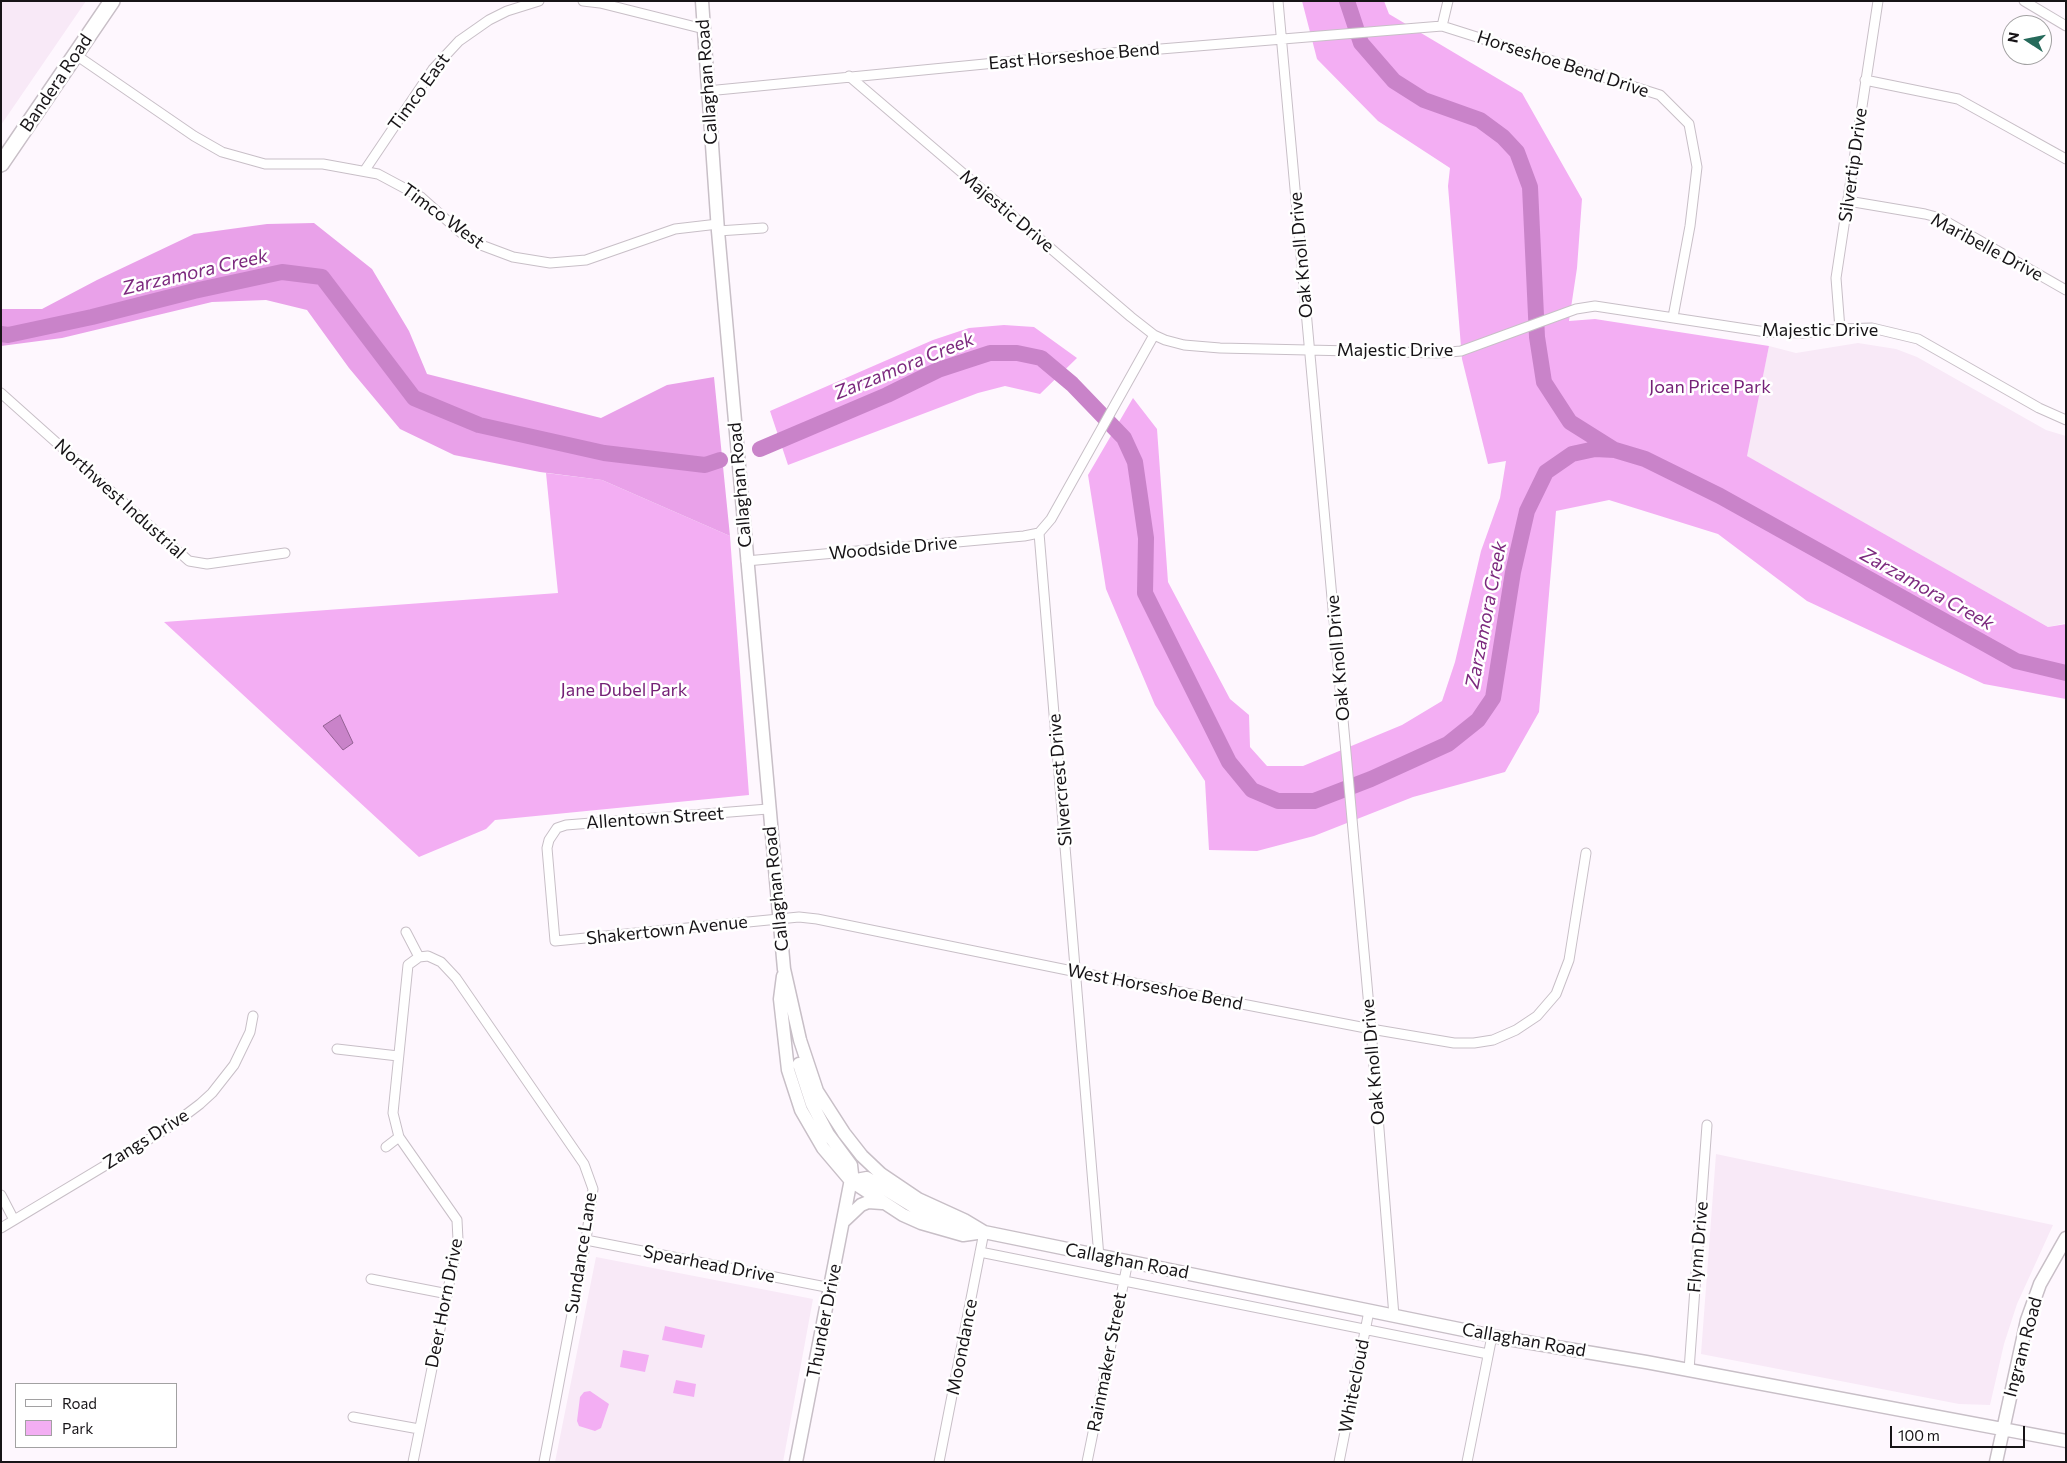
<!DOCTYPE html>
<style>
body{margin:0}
#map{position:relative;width:2067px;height:1463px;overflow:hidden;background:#fef7fe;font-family:Commissioner,sans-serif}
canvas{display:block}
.frame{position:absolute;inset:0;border:2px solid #171417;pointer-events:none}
.legend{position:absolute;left:15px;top:1383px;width:162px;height:65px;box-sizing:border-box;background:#fff;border:1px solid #a2a1a2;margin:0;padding:6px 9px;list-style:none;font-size:15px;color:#171417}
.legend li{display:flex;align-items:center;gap:10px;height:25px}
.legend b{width:25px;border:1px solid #a2a1a2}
.north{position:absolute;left:2002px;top:15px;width:50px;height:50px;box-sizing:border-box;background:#fff;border:1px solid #a2a1a2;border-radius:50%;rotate:281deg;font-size:14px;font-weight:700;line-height:20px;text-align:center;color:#171417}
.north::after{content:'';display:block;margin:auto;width:18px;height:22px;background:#266a5b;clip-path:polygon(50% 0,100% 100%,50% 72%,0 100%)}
.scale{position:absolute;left:1890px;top:1426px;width:135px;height:22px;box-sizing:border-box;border:2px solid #171417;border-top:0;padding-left:6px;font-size:15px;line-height:18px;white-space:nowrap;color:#171417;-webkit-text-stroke:4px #fff;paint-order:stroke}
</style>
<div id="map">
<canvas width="2067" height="1463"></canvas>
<div class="frame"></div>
<ul class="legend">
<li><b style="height:6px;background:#fff"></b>Road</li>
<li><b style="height:14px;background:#f3aef3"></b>Park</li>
</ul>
<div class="north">N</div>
<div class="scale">100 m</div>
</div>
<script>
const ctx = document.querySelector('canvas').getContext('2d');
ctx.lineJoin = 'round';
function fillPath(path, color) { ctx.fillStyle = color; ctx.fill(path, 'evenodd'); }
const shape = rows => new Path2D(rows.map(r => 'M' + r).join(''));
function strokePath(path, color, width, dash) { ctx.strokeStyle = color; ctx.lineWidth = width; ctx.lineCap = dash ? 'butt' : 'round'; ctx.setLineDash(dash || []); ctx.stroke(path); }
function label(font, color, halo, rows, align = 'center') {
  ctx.font = font + ' Commissioner,sans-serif'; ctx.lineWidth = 5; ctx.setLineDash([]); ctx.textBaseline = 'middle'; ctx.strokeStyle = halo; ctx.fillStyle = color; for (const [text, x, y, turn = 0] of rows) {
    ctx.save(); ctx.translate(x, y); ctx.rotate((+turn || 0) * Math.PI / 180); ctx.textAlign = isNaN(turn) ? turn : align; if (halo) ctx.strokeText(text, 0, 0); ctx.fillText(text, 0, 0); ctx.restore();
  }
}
fillPath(shape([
 [1,1,86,1,1,125],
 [1858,343,1896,349,1917,357,2046,430,2066,436,2066,623,2048,627,1746,456,1769,346,1796,353],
 [1716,1154,2053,1225,2017,1304,2004,1344,1990,1405,1959,1404,1701,1354],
 [596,1257,813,1299,783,1462,555,1462]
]), '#f8e9f7');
fillPath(shape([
 [1302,1,1384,1,1389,14,1522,93,1582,199,1577,268,1569,321,1595,319,1769,346,1747,456,2048,627,2066,624,2066,699,1984,684,1807,601,1718,534,1609,500,1556,511,1539,712,1505,772,1413,797,1314,836,1257,851,1209,850,1205,781,1155,705,1106,589,1088,475,1133,398,1157,429,1168,582,1230,699,1249,715,1250,747,1267,766,1303,766,1402,725,1442,701,1455,662,1481,551,1500,498,1506,461,1488,464,1462,359,1448,186,1450,168,1378,121,1317,59],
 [1004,325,1034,327,1077,358,1040,394,1005,386,978,393,788,465,770,411,933,340,969,328],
 [546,473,602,480,730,536,749,795,495,820,486,829,419,857,164,622,558,593],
 [665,1326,705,1335,702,1348,662,1340],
 [623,1350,649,1355,645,1372,620,1367],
 [676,1380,696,1384,694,1397,673,1393],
 [590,1391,609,1404,601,1428,595,1431,579,1426,577,1421,580,1397,584,1392]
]), '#f3aef3');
fillPath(shape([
 [314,223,372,269,409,331,427,374,601,418,667,385,714,377,730,536,602,480,540,472,454,455,400,429,349,368,307,310,266,300,212,302,62,338,1,346,1,309,42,309,97,280,194,234,267,224]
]), '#e9a1e9');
const water = shape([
 [340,715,353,743,343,750,323,726,340,715]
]);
fillPath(water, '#c983c9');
strokePath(water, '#946294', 1);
strokePath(shape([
 [1347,1,1361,43,1394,81,1424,100,1480,120,1503,137,1517,152,1530,187,1537,337,1544,382,1570,422,1613,449],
 [1,334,8,335,92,317,194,291,282,272,322,277,414,398,479,425,604,453,705,465,720,460],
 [760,449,887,395,938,370,990,353,1017,353,1041,358,1072,384,1124,438,1135,462,1146,538,1145,593,1229,762,1252,790,1278,801,1314,801,1371,779,1448,744,1478,720,1493,698,1513,572,1527,511,1546,472,1572,454,1595,449,1615,450,1645,459,1720,496,2016,661,2066,673]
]), '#c983c9', 16);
const street = shape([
 [583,1,600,3,704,29],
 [1278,1,1371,1029,1394,1316],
 [2024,1,2066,26],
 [1442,26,1448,1],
 [76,55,194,136,222,152,265,164,323,164,378,174,421,197,460,232,481,245,513,257,550,263,586,260,675,229,718,224],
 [849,76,1131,317,1154,335,1165,340,1184,345,1220,348,1439,353,1461,351,1576,309,1595,306,1766,332,1804,333,1840,329,1872,328,1918,339,2039,408,2066,420],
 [1865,80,1958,99,2066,159],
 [707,91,1026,60,1442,26,1660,95,1689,124,1697,167,1690,226,1673,317],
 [365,170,433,69,459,41,489,20,507,11,539,1],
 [1848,201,1925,214,1940,218,2066,290],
 [718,231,763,228],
 [1840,329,1836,278,1878,1],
 [1,393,189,561,207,564,285,553],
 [746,561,1024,536,1039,533],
 [768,809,566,825,557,828,549,840,547,848,555,941,799,917,817,919,1077,972,1371,1029,1454,1043,1474,1043,1493,1040,1516,1030,1537,1016,1556,994,1569,960,1586,853],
 [406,932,419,957],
 [337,1049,398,1056],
 [386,1147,399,1137],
 [1,1195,14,1220],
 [1,1228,171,1126,200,1104,212,1093,234,1065,250,1032,253,1016],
 [586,1240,831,1288],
 [980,1252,1488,1354],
 [1099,1257,1039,533,1051,519,1154,335],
 [371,1279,448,1294],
 [1689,1370,1707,1125],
 [353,1417,419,1429],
 [413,1462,458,1240,457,1220,399,1137,393,1113,408,965,419,957,428,956,441,962,456,978,584,1164,593,1189,586,1240,544,1462],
 [939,1462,984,1232],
 [1087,1462,1128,1261],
 [1339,1462,1369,1311],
 [1467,1462,1492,1336]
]);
const secondary = shape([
 [702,1,718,231,784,969,800,1040,817,1091,844,1133,862,1156,881,1174,918,1199,964,1220,984,1232,1508,1339,1646,1362,2066,1441],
 [783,976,780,999,788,1070,801,1110,823,1148,851,1181,903,1215,921,1223,963,1235,984,1232],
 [851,1181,867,1178,919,1210,964,1227],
 [844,1221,861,1205,868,1202,882,1203],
 [796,1462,852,1174,851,1165,828,1134,812,1104,799,1064],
 [1996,1462,2027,1320,2040,1284,2066,1238]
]);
const primary = shape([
 [1,164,112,1]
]);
strokePath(street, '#c8bfc7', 11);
strokePath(secondary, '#c8bfc7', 15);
strokePath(primary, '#c8bfc7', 18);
strokePath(street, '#fff', 9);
strokePath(secondary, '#fff', 12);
strokePath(primary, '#fff', 15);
label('18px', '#171417', '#fff', [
 ["East Horseshoe Bend",1074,56,-5],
 ["Horseshoe Bend Drive",1563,64,18],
 ["Callaghan Road",707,82,-94],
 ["Bandera Road",56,83,-56],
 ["Timco East",419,92,-54],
 ["Silvertip Drive",1853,165,-82],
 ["Majestic Drive",1007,211,40],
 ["Timco West",443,216,36],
 ["Maribelle Drive",1987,247,28],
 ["Oak Knoll Drive",1301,255,-95],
 ["Majestic Drive",1820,330],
 ["Majestic Drive",1395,350],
 ["Callaghan Road",740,485,-95],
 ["Northwest Industrial",120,499,42],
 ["Woodside Drive",893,548,-5],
 ["Oak Knoll Drive",1338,658,-95],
 ["Silvercrest Drive",1060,780,-95],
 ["Allentown Street",655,818,-4],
 ["Callaghan Road",776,889,-96],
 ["Shakertown Avenue",667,930,-6],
 ["West Horseshoe Bend",1155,987,11],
 ["Oak Knoll Drive",1373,1062,-95],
 ["Zangs Drive",146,1139,-32],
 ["Flynn Drive",1698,1247,-85],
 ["Sundance Lane",581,1253,-81],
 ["Callaghan Road",1127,1261,11],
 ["Spearhead Drive",709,1264,11],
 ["Deer Horn Drive",444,1303,-79],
 ["Thunder Drive",824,1321,-79],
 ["Callaghan Road",1524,1340,10],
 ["Moondance",962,1347,-79],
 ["Ingram Road",2023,1347,-75],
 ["Rainmaker Street",1107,1362,-79],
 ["Whitecloud",1354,1386,-79]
]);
label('18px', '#752177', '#fff', [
 ["Joan Price Park",1710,387],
 ["Jane Dubel Park",624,690]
]);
label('italic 19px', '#7c297e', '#fff', [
 ["Zarzamora Creek",195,272,-13],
 ["Zarzamora Creek",904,366,-22],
 ["Zarzamora Creek",1927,589,29],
 ["Zarzamora Creek",1486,615,-79]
]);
</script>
